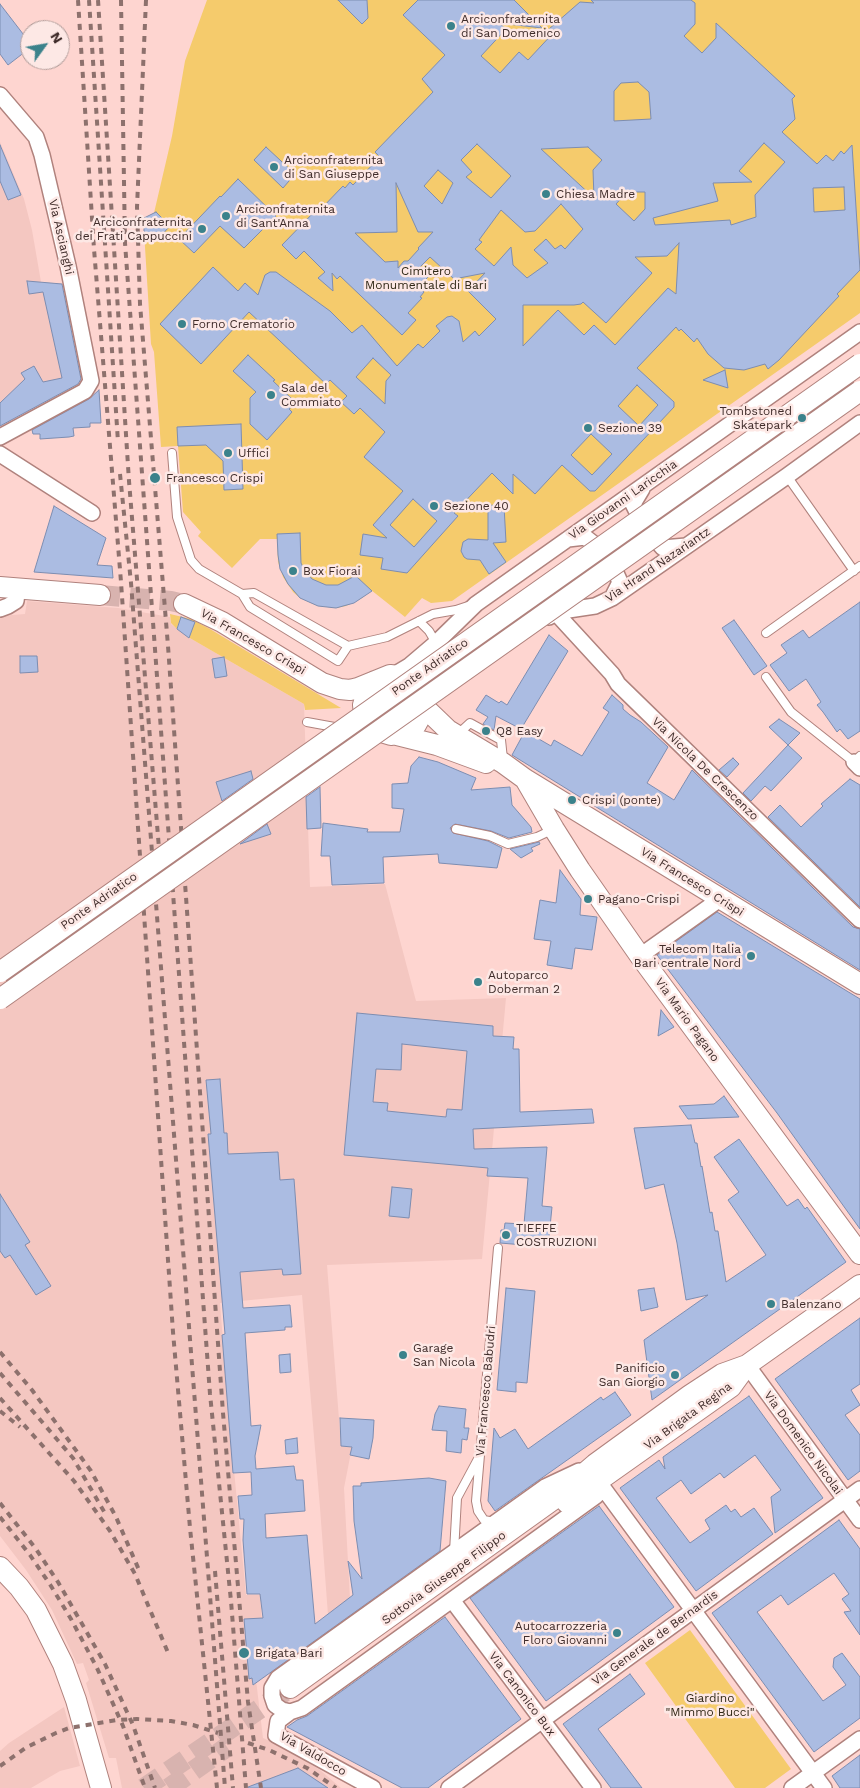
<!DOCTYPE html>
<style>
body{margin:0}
#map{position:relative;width:860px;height:1788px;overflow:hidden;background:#fed5d0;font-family:"Work Sans",sans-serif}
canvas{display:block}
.north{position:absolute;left:20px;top:20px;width:50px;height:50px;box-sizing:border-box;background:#fde8e5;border:1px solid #b19d9a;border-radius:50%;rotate:58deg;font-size:14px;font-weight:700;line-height:20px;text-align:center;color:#3f2c2a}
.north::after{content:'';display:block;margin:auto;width:18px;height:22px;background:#3b828b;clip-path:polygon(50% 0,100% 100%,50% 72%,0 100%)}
</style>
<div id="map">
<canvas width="860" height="1788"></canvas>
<div class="north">N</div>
</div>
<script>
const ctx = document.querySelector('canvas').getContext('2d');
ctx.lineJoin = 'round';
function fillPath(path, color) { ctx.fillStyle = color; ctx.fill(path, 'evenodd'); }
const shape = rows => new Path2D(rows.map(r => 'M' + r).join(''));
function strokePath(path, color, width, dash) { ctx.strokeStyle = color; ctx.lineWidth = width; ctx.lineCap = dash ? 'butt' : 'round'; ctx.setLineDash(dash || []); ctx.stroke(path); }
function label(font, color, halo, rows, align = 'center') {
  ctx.font = font + ' "Work Sans",sans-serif'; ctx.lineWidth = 5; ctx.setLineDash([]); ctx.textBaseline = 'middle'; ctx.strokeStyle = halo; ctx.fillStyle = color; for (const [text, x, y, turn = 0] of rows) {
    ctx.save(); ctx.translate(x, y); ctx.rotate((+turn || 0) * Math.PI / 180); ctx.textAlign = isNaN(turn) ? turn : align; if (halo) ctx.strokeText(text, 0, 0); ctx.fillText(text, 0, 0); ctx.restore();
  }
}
fillPath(shape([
 [0,142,24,199,32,230,41,282,66,284,83,376,78,388,0,427],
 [27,601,118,608,170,617,171,624,188,637,304,704,310,887,385,884,416,1001,506,998,482,1259,327,1265,341,1445,352,1447,344,1488,350,1599,328,1615,320,1508,302,1295,220,1303,229,1418,246,1595,260,1595,266,1677,256,1680,263,1738,291,1751,320,1770,341,1788,122,1788,116,1758,109,1758,86,1683,89,1680,83,1663,77,1664,52,1610,26,1570,0,1536,0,616,25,614],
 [64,1707,80,1766,60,1771,31,1788,0,1788,0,1751,9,1743]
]), '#f4c7c1');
fillPath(shape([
 [207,0,860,0,860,313,452,601,431,603,422,598,405,617,371,590,362,598,346,606,336,608,318,606,300,598,293,592,283,577,278,562,277,539,260,539,232,568,198,536,201,532,183,512,178,446,161,447,154,352,151,344,144,231,144,218,154,213,172,136,185,61],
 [170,614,191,619,210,629,341,708,305,710,304,704,188,637,178,625,177,629,171,623],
 [690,1630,791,1769,765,1788,735,1788,645,1663]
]), '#f5cb6c');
const building = shape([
 [338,0,367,0,368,18,362,24,338,0],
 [418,0,514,0,542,28,499,23,506,29,481,56,500,73,519,52,528,60,556,30,549,29,580,2,594,3,591,0,691,0,695,3,695,24,684,36,702,53,716,38,716,23,795,96,792,99,795,119,782,132,817,164,826,155,833,161,841,151,844,154,852,145,860,270,837,294,839,296,779,360,768,369,765,364,744,370,724,368,708,354,697,338,694,342,681,329,679,331,676,327,637,368,674,402,674,407,595,491,590,491,562,465,535,494,513,474,513,494,492,473,454,513,458,516,407,573,381,569,383,558,360,555,363,534,387,538,373,525,403,491,364,457,385,432,360,408,354,414,341,402,347,396,330,380,326,384,249,312,201,364,160,324,213,267,238,291,245,283,258,295,265,275,270,272,276,272,330,311,352,333,362,325,397,366,418,344,423,348,440,331,436,326,447,317,452,316,459,321,463,342,475,331,479,336,496,319,468,291,485,273,454,279,430,257,419,268,428,277,418,287,424,292,420,297,422,298,408,313,416,320,402,335,340,276,337,279,332,273,333,291,318,278,325,272,304,251,296,259,282,245,317,209,319,211,343,186,345,188,350,182,353,185,380,157,375,152,433,92,422,79,445,55,403,15,418,0],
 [638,82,649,92,651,119,614,121,614,91,621,83,638,82],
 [764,143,785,162,755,195,756,217,731,225,730,220,655,225,653,218,718,201,713,183,752,182,739,171,764,143],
 [477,144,511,176,491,198,466,177,472,172,461,160,477,144],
 [588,147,602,160,593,170,594,198,541,149,588,147],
 [438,170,453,183,442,204,424,186,438,170],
 [396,183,418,232,433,232,418,248,419,249,408,261,404,261,398,268,398,261,385,262,355,233,397,232,396,183],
 [844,187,845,210,814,212,813,188,844,187],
 [627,192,645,192,645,209,634,221,616,204,627,192],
 [561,204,583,229,565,249,561,245,555,249,546,239,534,250,548,263,527,278,513,265,511,247,494,266,475,249,482,242,479,240,501,210,525,232,535,231,561,204],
 [679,243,676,294,668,288,615,345,594,325,584,335,558,310,523,346,523,305,574,305,581,304,583,302,606,323,652,273,635,257,667,256,679,243],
 [373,358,391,375,386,381,385,404,356,377,373,358],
 [637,385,658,405,639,426,618,406,637,385],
 [591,434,612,454,592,475,571,455,591,434],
 [413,499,437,521,414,547,390,525,413,499],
 [0,4,30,43,30,48,8,65,0,54,0,4],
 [0,145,21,195,8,200,0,181,0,145],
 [266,147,295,174,283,188,254,160,266,147],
 [238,179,276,216,244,248,220,226,194,253,179,239,220,196,221,197,238,179],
 [156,212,170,226,155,242,144,231,144,218,156,212],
 [27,281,62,284,81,379,78,384,0,426,0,403,25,379,21,373,34,366,43,382,62,378,43,292,29,294,27,281],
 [248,355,275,380,273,381,292,399,289,402,293,406,289,409,292,412,267,440,250,424,250,398,256,392,233,371,248,355],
 [725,370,728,388,703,380,725,370],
 [99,390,101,423,90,423,90,427,73,428,74,436,69,437,40,439,40,434,33,434,32,430,89,399,99,390],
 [241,424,243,489,224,490,223,461,206,445,178,446,177,427,241,424],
 [488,505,504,506,506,542,493,543,506,562,489,574,480,560,467,559,464,557,461,551,463,542,468,539,488,540,488,505],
 [54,506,106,538,97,565,112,566,113,578,34,572,54,506],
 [300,533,301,563,304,569,312,579,326,585,338,585,353,577,357,577,372,591,354,603,336,608,318,606,300,598,288,584,280,569,278,555,277,534,300,533],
 [860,602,860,731,848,739,840,729,837,732,823,712,817,705,821,702,806,679,789,691,770,665,787,653,781,645,803,630,809,638,860,602],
 [181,617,195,622,189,638,177,629,181,617],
 [734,620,767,666,754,675,722,628,734,620],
 [549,635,568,651,521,729,496,716,494,730,483,724,488,717,476,710,486,695,499,703,501,701,507,705,549,635],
 [20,656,37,656,38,672,20,673,20,656],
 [224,657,227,676,215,678,212,659,224,657],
 [612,695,623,705,623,709,630,715,641,722,668,747,647,783,674,800,692,770,853,927,860,929,860,970,512,755,525,731,551,746,554,740,582,756,609,712,603,708,612,695],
 [779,719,800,733,788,745,769,727,779,719],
 [788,745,802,758,771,791,765,786,751,801,743,793,788,745],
 [419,757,438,762,476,778,471,790,510,787,512,805,531,827,532,832,509,838,491,831,455,824,450,828,453,833,488,841,502,848,497,868,439,863,438,854,383,857,384,883,332,885,330,856,321,856,323,823,368,829,367,832,400,832,404,809,392,808,392,784,408,783,411,766,419,757],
 [733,758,739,764,727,777,719,770,733,758],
 [251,771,253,779,222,801,216,782,251,771],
 [850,779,860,785,860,907,768,817,780,805,801,827,823,806,821,804,850,779],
 [320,787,321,828,307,829,306,797,320,787],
 [267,824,271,834,240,844,267,824],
 [539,842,540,844,531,848,533,851,521,858,510,849,539,842],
 [560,870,581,899,580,915,597,917,592,950,575,948,572,969,547,965,551,941,534,939,540,900,556,903,560,870],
 [717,912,860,999,860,1229,777,1113,657,955,717,912],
 [661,1010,674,1027,658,1036,661,1010],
 [357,1013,493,1026,493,1036,514,1037,513,1049,519,1049,520,1112,592,1109,594,1123,473,1129,474,1149,547,1147,542,1206,552,1207,548,1247,500,1243,501,1230,504,1230,505,1223,524,1224,528,1178,487,1176,488,1168,344,1155,357,1013],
 [402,1044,467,1051,462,1110,447,1109,446,1117,387,1111,388,1103,373,1102,376,1069,401,1070,402,1044],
 [220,1079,224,1133,227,1133,228,1154,278,1152,280,1180,294,1179,301,1274,283,1275,282,1269,240,1272,243,1308,290,1305,292,1327,285,1327,285,1330,245,1333,251,1426,261,1425,255,1456,256,1469,294,1466,296,1480,303,1480,305,1511,265,1514,266,1538,307,1535,315,1624,353,1595,348,1561,362,1579,354,1521,353,1486,361,1486,361,1483,429,1478,446,1481,440,1551,253,1685,252,1678,249,1679,244,1619,263,1618,260,1594,247,1594,243,1540,244,1519,240,1519,238,1496,252,1495,251,1472,233,1473,222,1335,225,1334,208,1134,211,1134,206,1080,220,1079],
 [724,1096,739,1117,688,1119,679,1106,714,1104,724,1096],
 [691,1125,695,1143,697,1143,701,1167,702,1166,710,1213,712,1212,715,1231,718,1231,726,1282,766,1255,728,1200,739,1192,714,1157,739,1139,787,1206,798,1199,805,1209,807,1207,846,1262,652,1400,644,1340,708,1295,686,1300,677,1243,664,1184,645,1189,634,1128,691,1125],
 [392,1187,412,1189,409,1218,389,1216,392,1187],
 [0,1194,30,1242,25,1245,51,1286,36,1295,10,1255,5,1258,0,1251,0,1194],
 [506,1288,535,1291,527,1383,516,1382,516,1392,497,1390,506,1288],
 [654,1288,658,1307,641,1311,638,1290,654,1288],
 [860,1318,860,1384,851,1390,860,1405,845,1415,860,1435,860,1471,848,1480,775,1379,860,1318],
 [290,1354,291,1372,280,1373,279,1355,290,1354],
 [615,1392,631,1415,495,1511,488,1501,494,1428,500,1438,515,1429,528,1449,601,1397,603,1400,615,1392],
 [749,1396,823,1498,775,1533,771,1497,781,1490,755,1455,724,1478,720,1473,691,1494,681,1480,656,1498,690,1543,710,1529,705,1520,726,1505,731,1512,735,1509,741,1517,754,1508,773,1534,696,1591,620,1488,659,1460,665,1469,663,1457,749,1396],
 [439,1406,466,1409,464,1428,469,1428,467,1440,462,1439,461,1453,446,1451,447,1431,432,1430,435,1414,439,1406],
 [340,1418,374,1420,373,1438,369,1459,350,1455,352,1447,341,1446,340,1418],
 [297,1438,298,1453,286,1454,285,1440,297,1438],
 [599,1506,674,1607,546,1701,470,1598,599,1506],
 [839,1520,860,1549,860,1635,844,1612,851,1611,842,1599,849,1594,834,1573,788,1605,781,1595,757,1612,823,1701,846,1685,833,1667,834,1658,842,1653,860,1677,860,1718,814,1752,712,1613,839,1520],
 [445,1617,521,1719,428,1788,402,1788,287,1727,297,1720,307,1716,445,1617],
 [630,1674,645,1694,598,1729,642,1788,611,1788,563,1724,630,1674],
 [860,1755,860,1788,840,1788,832,1776,860,1755],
 [298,1768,328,1788,248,1788,248,1787,298,1768]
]);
fillPath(building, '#abbce2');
strokePath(building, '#7d8db1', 1);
strokePath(shape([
 [100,595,171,601,184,604],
 [144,1788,290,1688],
 [169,1788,227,1747]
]), '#d8b3af', 20, [20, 10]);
const lane = shape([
 [172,453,177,517,191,560,199,569,242,594,250,607,338,661,348,646],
 [787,476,854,571],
 [242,594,254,593,348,646,387,637,433,614,456,610,468,606],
 [419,621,429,631,436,643],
 [766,633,860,566],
 [766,677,791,712,854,762,860,756],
 [307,722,340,728],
 [457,735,470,723,501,740,503,759],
 [456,829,490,836,508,844,537,837,554,829],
 [494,1522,484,1520,478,1511,476,1501,498,1248],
 [454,1552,457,1498,478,1459]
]);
const street = shape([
 [0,95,36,137,42,155,68,266,91,381,85,391,0,437],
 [0,454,92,513],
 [642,489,633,504,645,528,663,548,686,546],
 [568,539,585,537,608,555,620,582,613,596],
 [0,609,8,606,16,601,18,587],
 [555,612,612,674,618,684,860,920],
 [549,617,555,612,595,606,612,598,787,476,860,423],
 [394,675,409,666,436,643,476,604,860,332],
 [854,762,860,768],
 [640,956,720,899],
 [747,1365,860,1520],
 [579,1471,545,1487,278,1678,272,1688,272,1696,275,1705,282,1710,290,1712,302,1708,596,1496,598,1481],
 [598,1481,824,1788],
 [452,1600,593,1788],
 [290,1712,278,1721,276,1735,373,1788],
 [449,1788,860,1489],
 [792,1788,860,1739]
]);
const secondary = shape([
 [0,587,100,595],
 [184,604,222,622,322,683,340,689,350,690,358,688,390,675,398,676,408,679,418,688,423,701,422,714,416,725,406,732,391,735,381,732,372,726,364,714,363,705,368,690,375,681],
 [423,706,448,730,503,763,525,779,860,984],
 [397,735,437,745,486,763],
 [525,779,554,829,580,870,640,956,860,1254],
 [567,1503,731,1387,747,1365],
 [0,1567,19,1587,36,1610,63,1664,76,1700,101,1788],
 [290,1688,554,1499,595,1464,690,1395,722,1374,747,1365,860,1285]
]);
strokePath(lane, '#b0827d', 10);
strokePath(street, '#b0827d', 18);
strokePath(secondary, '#b0827d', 22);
strokePath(lane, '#fff', 8);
strokePath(street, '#fff', 15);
strokePath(secondary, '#fff', 20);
strokePath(shape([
 [78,0,94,249,121,582,173,1332,190,1528,217,1788],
 [89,0,118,442],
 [98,0,129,481,161,873],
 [121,0,125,243,210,1394,231,1601,246,1788],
 [146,0,137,207,140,304,168,646,223,1413,248,1702,261,1788],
 [120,474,131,583,225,1788],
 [0,1352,32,1390,91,1471,116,1517,139,1570],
 [0,1373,73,1458,106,1515],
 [0,1398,74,1481,110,1531,135,1574,169,1655],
 [0,1411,20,1427],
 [0,1503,36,1549,58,1582,105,1664,133,1725,155,1788],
 [0,1517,30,1555,51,1586,71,1619,97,1668,123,1726,145,1788],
 [215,1571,233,1788],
 [248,1743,269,1750,307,1768,336,1788],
 [0,1766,27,1747,56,1733,69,1728,117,1720,137,1719,171,1721,193,1725,218,1733]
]), '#8d716d', 4, [6, 6]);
const secondaryBridge = shape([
 [0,972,860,364],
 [0,999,860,391]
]);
strokePath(secondaryBridge, '#b0827d', 22, []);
strokePath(secondaryBridge, '#fff', 20);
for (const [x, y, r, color] of [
 [451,26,5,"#3b828b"],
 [274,167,5,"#3b828b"],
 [546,194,5,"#3b828b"],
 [226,216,5,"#3b828b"],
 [202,229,5,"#3b828b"],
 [182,324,5,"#3b828b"],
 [271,395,5,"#3b828b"],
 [802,418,5,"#3b828b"],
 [588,428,5,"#3b828b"],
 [228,453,5,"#3b828b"],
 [155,478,6,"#3b828b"],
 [434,506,5,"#3b828b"],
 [293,571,5,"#3b828b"],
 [486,731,5,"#3b828b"],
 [572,800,5,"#3b828b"],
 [588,899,5,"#3b828b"],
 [751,956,5,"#3b828b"],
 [478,982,5,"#3b828b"],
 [506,1235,5,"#3b828b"],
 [771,1304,5,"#3b828b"],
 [403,1355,5,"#3b828b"],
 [675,1375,5,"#3b828b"],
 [617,1633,5,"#3b828b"],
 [244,1653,6,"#3b828b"]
]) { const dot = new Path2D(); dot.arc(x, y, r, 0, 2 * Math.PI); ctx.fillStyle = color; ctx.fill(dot); strokePath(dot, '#fde8e5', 2); }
label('12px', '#3f2c2a', '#fde8e5', [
 ["Arciconfraternita",461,19],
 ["di San Domenico",461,33],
 ["Arciconfraternita",284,160],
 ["di San Giuseppe",284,174],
 ["Chiesa Madre",556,194],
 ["Arciconfraternita",236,209],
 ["di Sant'Anna",236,223],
 ["Arciconfraternita",192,222,"right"],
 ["dei Frati Cappuccini",192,236,"right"],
 ["Forno Crematorio",192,324],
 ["Sala del",281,388],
 ["Commiato",281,402],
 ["Tombstoned",792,411,"right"],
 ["Skatepark",792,425,"right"],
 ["Sezione 39",598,428],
 ["Uffici",238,453],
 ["Francesco Crispi",166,478],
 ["Sezione 40",444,506],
 ["Box Fiorai",303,571],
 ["Q8 Easy",496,731],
 ["Crispi (ponte)",582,800],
 ["Pagano-Crispi",598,899],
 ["Telecom Italia",741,949,"right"],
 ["Bari centrale Nord",741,963,"right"],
 ["Autoparco",488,975],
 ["Doberman 2",488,989],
 ["TIEFFE",516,1228],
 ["COSTRUZIONI",516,1242],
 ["Balenzano",781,1304],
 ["Garage",413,1348],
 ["San Nicola",413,1362],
 ["Panificio",665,1368,"right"],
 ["San Giorgio",665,1382,"right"],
 ["Autocarrozzeria",607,1626,"right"],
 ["Floro Giovanni",607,1640,"right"],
 ["Brigata Bari",255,1653]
], 'left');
label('12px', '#3f2c2a', '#fde8e5', [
 ["Via Ascianghi",61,237,77],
 ["Via Giovanni Laricchia",623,500,-35],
 ["Via Hrand Nazariantz",658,565,-34],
 ["Via Francesco Crispi",253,642,30],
 ["Ponte Adriatico",430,667,-35],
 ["Via Nicola De Crescenzo",705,769,44],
 ["Via Francesco Crispi",692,882,32],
 ["Ponte Adriatico",99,901,-35],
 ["Via Mario Pagano",687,1020,54],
 ["Via Francesco Babudri",486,1391,-85],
 ["Via Brigata Regina",688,1416,-36],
 ["Via Domenico Nicolai",803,1443,54],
 ["Sottovia Giuseppe Filippo",444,1578,-36],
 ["Via Generale de Bernardis",655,1638,-36],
 ["Via Canonico Bux",522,1694,53],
 ["Via Valdocco",313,1754,30]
]);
label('12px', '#302816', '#fde8e5', [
 ["Cimitero",426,271],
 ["Monumentale di Bari",426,285],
 ["Giardino",710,1698],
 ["\"Mimmo Bucci\"",710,1712]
]);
</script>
